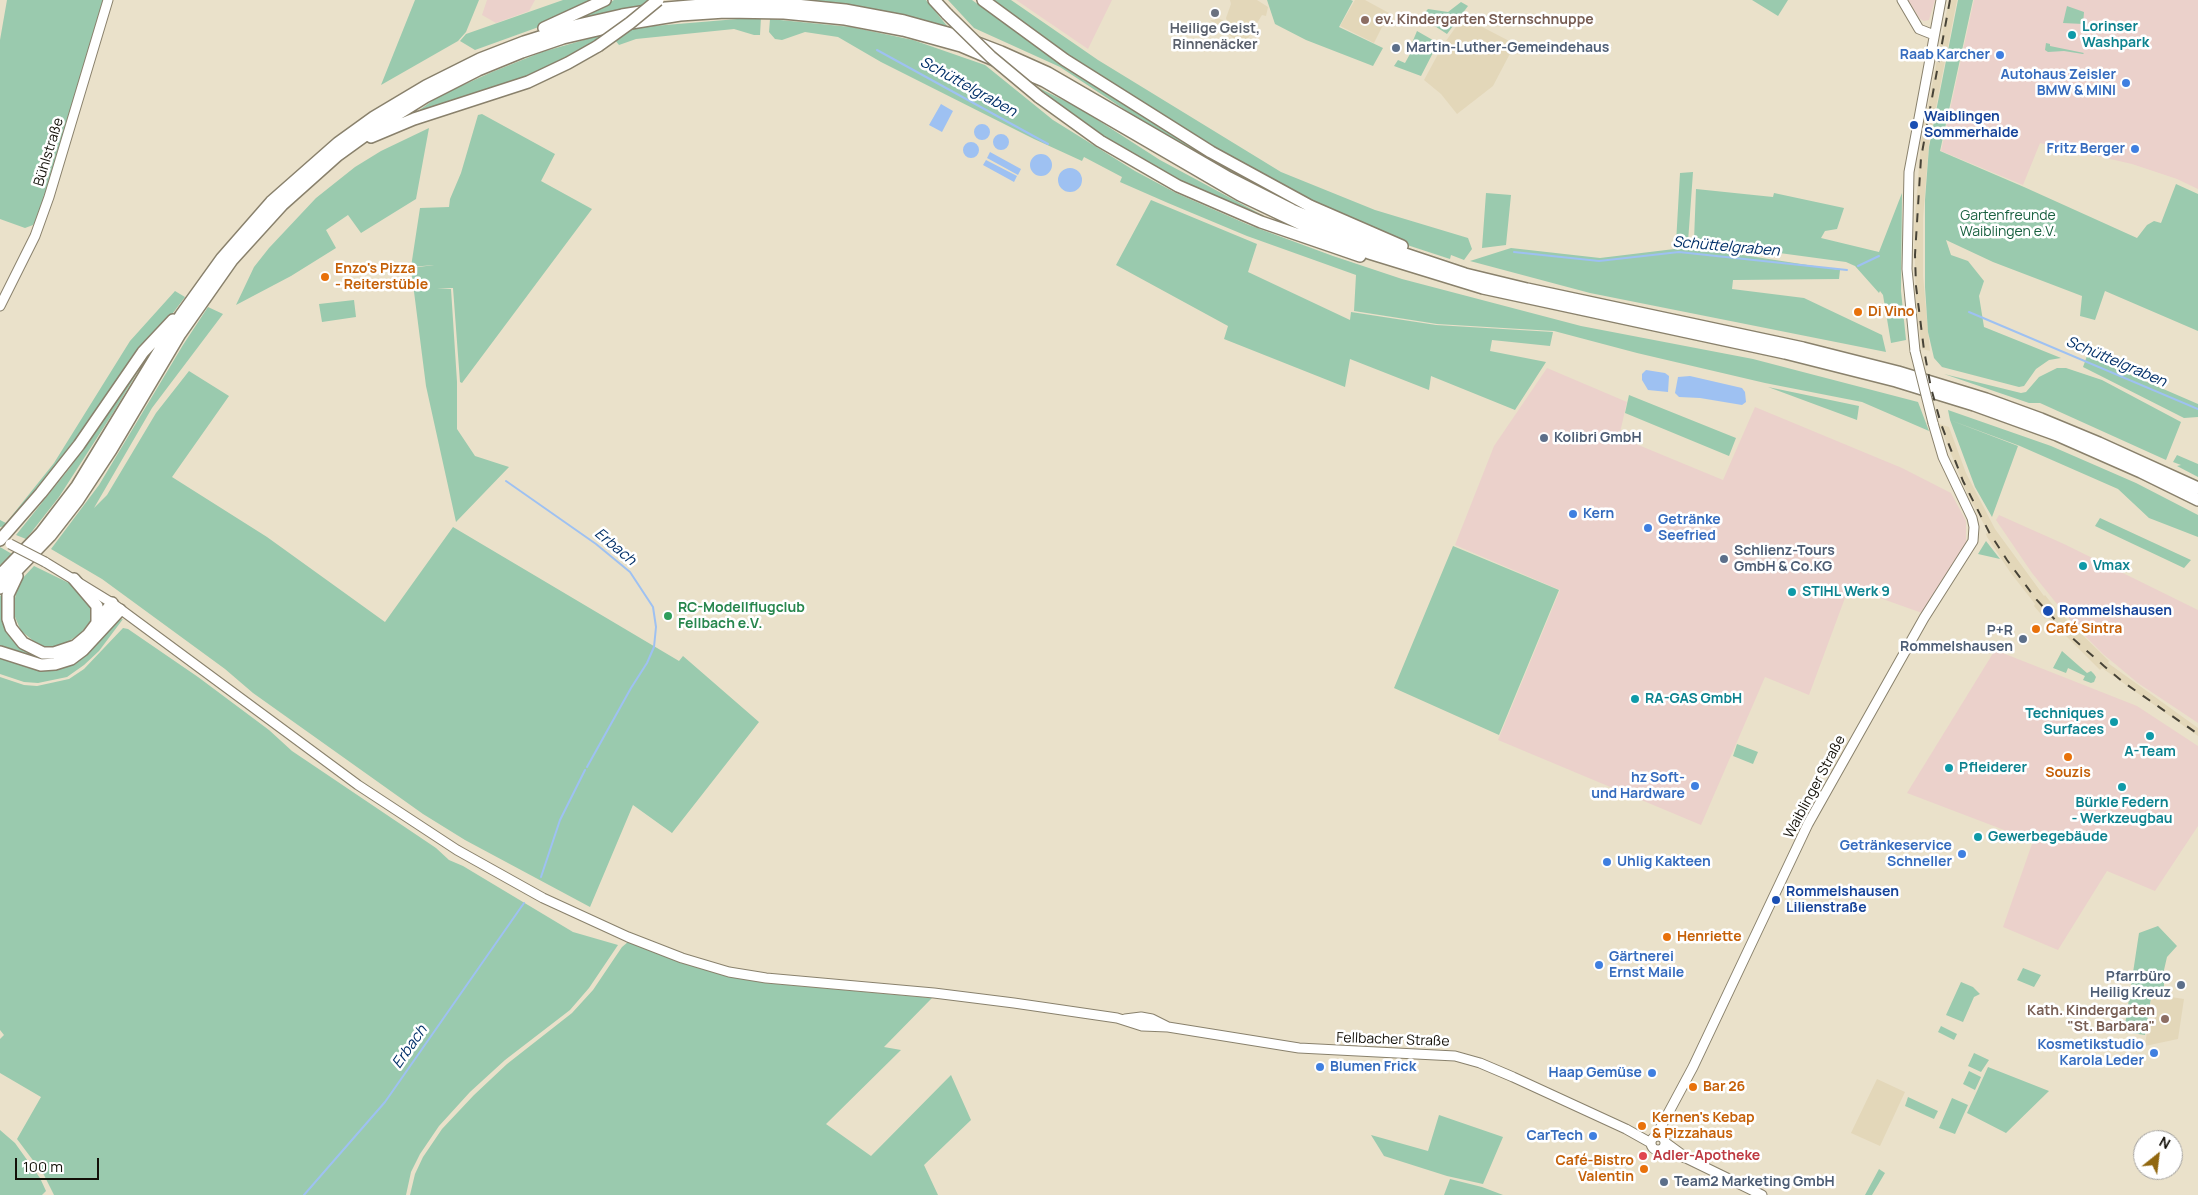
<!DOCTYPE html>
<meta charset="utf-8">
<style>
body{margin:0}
#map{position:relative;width:2198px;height:1195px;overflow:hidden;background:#eae1ca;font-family:Manrope,sans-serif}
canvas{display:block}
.north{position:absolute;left:2133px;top:1130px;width:50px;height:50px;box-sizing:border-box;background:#fff;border:1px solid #a19f9c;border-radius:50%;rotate:29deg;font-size:14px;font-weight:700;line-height:20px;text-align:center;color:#131008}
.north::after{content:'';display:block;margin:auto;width:18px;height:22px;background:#91670f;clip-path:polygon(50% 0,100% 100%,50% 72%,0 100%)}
.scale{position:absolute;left:15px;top:1158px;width:84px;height:22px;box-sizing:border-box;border:2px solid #131008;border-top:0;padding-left:6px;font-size:15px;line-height:18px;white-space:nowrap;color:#131008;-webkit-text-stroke:4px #fff;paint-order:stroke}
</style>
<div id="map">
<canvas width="2198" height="1195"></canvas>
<div class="north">N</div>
<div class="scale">100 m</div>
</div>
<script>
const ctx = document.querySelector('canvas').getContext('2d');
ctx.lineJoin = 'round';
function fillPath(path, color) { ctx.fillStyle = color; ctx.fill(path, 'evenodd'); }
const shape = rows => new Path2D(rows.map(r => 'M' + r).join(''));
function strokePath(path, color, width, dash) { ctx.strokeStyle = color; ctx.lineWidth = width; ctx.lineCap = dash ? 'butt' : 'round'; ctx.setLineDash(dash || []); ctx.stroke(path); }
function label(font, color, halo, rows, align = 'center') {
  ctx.font = font + ' Manrope,sans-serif'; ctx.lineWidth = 5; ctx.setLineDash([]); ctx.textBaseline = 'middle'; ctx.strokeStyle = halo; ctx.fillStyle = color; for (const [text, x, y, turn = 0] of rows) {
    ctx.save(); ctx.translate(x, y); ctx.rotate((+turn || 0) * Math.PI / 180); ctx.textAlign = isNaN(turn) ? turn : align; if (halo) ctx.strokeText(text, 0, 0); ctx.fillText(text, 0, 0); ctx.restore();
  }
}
fillPath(shape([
 [487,0,535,0,529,11,496,23,482,15],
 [1016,0,1112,0,1088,49],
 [1908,0,1935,0,1929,20,1924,21,1920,19],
 [1974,0,2198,0,2198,189,2177,179,2132,164,2040,143,2023,185,1941,151],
 [1547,368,1627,402,1619,437,1723,480,1755,407,1902,468,1951,493,1966,521,1966,547,1922,613,1849,587,1809,695,1765,677,1701,825,1498,740,1560,590,1455,545,1494,446],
 [1999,515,2064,544,2198,610,2198,723,2138,683,2103,654,2074,625,2032,573,1996,520],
 [1995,650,2137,706,2198,746,2198,826,2155,891,2107,871,2058,950,2003,927,2033,841,1907,793]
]), '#ebd1cb');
fillPath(shape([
 [1230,0,1257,0,1268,7,1266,16,1262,15,1247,40,1248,41,1245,47,1210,20,1215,20,1215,18,1227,21,1226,18,1231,4],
 [1355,0,1365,0,1389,13,1374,43,1340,26],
 [1949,0,1957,0,1929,143,1923,218,1923,276,1930,351,1922,349,1916,308,1914,229,1921,141],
 [1463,17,1515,44,1493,86,1457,114,1441,94,1424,80,1443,45],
 [1939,424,1949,427,1966,473,1995,529,2044,596,2045,595,2056,609,2109,661,2108,663,2198,728,2198,736,2102,668,2100,670,2047,617,2045,619,2034,606,2035,604,2010,572,1987,537,1986,534,1988,532,1967,493],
 [2152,994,2184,999,2178,1039,2145,1046],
 [1877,1079,1905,1092,1880,1146,1851,1133]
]), '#e3d7b9');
fillPath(shape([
 [7,0,104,0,53,172,36,220,33,225,25,228,0,219,0,40],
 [415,0,479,0,466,32,458,41,381,85],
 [563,0,598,0,547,24,475,50,460,41,466,34],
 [614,0,648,0,641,6,584,17],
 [800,0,926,0,948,27,894,13],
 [948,0,972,0,1062,65,1208,155,1319,217,1238,177,1148,125,1060,67,974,28],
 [993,0,1011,0,1098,60,1281,172,1375,210,1468,238,1472,249,1464,260,1451,255,1450,259,1401,243,1337,215,1186,133,1020,24],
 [1267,0,1351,0,1353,1,1339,27,1383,48,1373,66,1306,40,1275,24],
 [1752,0,1788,0,1778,16],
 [1958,0,1973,0,1940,151,2024,187,2137,238,2147,225,2154,221,2161,223,2176,184,2198,194,2198,331,2105,291,2095,320,2080,316,2082,296,1993,262,1946,240,1951,255,1968,261,1984,281,1979,296,1984,327,2061,358,2049,360,2036,369,2024,386,2019,387,1942,367,1934,358,1928,332,1925,287,1925,200,1929,147],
 [1461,2,1468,6,1447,34,1421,17,1428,9,1448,12],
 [2067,6,2084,12,2083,24,2063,23],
 [761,17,760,35,754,35,734,29,636,39,619,45,615,40,630,28],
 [770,19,851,27,913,40,985,65,1053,120,1135,171,1176,193,1249,225,1333,256,1402,279,1581,326,1753,359,1918,402,1929,431,1862,402,1765,383,1637,353,1554,331,1437,324,1354,311,1356,275,1247,236,1168,203,1120,182,1122,177,1084,157,1082,161,1034,139,881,62,838,37,805,32,782,40,775,39,769,32],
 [1417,31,1438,43,1421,76,1394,66,1398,60,1405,63,1416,43,1412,43],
 [605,34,554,66,520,81,471,98,418,111,439,96,492,72,542,52],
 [2046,43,2050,44,2050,46,2084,53,2083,54,2064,51,2048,52,2045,50],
 [1023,80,1079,108,1160,160,1275,222,1169,176,1081,123],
 [482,114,555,154,541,181,592,209,462,383,460,382,453,288,437,288,451,289,457,382,457,429,475,456,509,467,456,522,426,386,411,268,434,265,411,267,420,208,449,207,450,199,461,173,478,115],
 [429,128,416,199,361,233,348,215,326,230,336,248,291,276,236,305,254,267,269,248,316,198,355,167,381,151],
 [1693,172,1688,242,1676,243,1680,173],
 [1696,189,1773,197,1774,193,1844,208,1837,229,1825,231,1821,238,1879,252,1902,193,1901,291,1906,340,1891,343,1883,295,1880,291,1879,293,1855,266,1846,262,1698,242,1694,240],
 [1486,193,1511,195,1506,245,1482,248],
 [1151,200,1257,244,1248,272,1350,320,1351,312,1436,325,1553,332,1550,346,1492,340,1490,351,1546,362,1515,410,1431,376,1429,390,1350,359,1345,387,1224,339,1228,326,1116,265],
 [1691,247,1840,270,1839,279,1733,280,1732,289,1804,298,1882,335,1886,352,1590,293,1470,261,1511,248,1600,258],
 [175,291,185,297,64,458,7,526,0,527,0,520,6,523,54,463,130,341],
 [354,300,356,317,322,322,319,304],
 [208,307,223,314,152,408,94,508,107,495,156,413,189,371,229,396,172,477,267,537,385,622,453,527,679,661,683,656,759,722,672,833,633,805,590,907,465,840,423,814,253,693,225,669,102,579,51,549,99,485,183,345],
 [155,343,113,413,59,497,26,539,16,535,69,469],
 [2087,356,2198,404,2198,417,2184,418,2083,367],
 [2057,368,2066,368,2102,380,2181,422,2166,460,2040,403,2029,403,1944,374,2021,393,2026,392,2039,377],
 [1768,387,1859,406,1857,420],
 [1629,395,1736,438,1729,456,1625,413],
 [1948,410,2051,446,2136,483,2198,515,2198,537,2149,518,2118,489,2020,446,1950,420],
 [1950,420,2018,446,1992,517,1975,487],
 [2177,455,2198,464,2198,477,2177,466,2181,465,2173,462],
 [2100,518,2191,560,2184,568,2095,526],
 [1986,541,2000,559,1978,554],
 [1453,546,1559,590,1499,735,1394,688],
 [0,547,12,554,0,565],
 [34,566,71,584,93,608,91,620,80,634,58,648,40,646,21,631,12,610,19,582],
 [5,592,3,618,15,643,34,655,59,660,34,660,0,649,0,596],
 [123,619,99,651,84,665,67,677,38,683,24,682,0,674,0,656,28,668,58,668,116,620],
 [123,628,128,629,198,677,269,730,292,751,436,848,449,860,463,866,573,932,618,945,589,988,570,1010,505,1060,470,1092,439,1126,420,1154,411,1172,406,1195,54,1195,44,1175,17,1139,41,1097,0,1073,0,1039,4,1035,0,1030,0,677,24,685,37,686,69,679,84,669],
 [2062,651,2087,673,2091,671,2094,674,2096,677,2094,682,2091,683,2083,680,2085,676,2068,668,2066,673,2053,668],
 [1737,744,1758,752,1753,764,1733,756],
 [2158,926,2177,946,2167,957,2164,970,2164,994,2152,992,2145,1035,2124,1032,2139,933],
 [628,942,681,962,728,975,766,983,932,998,884,1047,901,1050,826,1124,871,1156,951,1075,971,1120,924,1165,938,1195,410,1195,415,1174,423,1157,442,1129,474,1095,507,1064,572,1013,593,990,622,947],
 [2023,968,2041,975,2034,987,2017,980],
 [1961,982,1973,987,1980,994,1974,997,1963,1022,1946,1015],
 [1941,1026,1957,1034,1954,1040,1938,1032],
 [1974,1053,1989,1060,1981,1072,1968,1066],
 [1988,1067,2049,1091,2006,1133,1967,1113],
 [1969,1071,1981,1077,1975,1090,1963,1084],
 [1908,1097,1938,1111,1934,1119,1905,1106],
 [1952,1098,1968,1105,1955,1134,1939,1128],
 [1439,1115,1503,1137,1483,1184,1447,1176,1384,1156,1371,1135,1428,1151],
 [0,1130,15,1143,40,1178,46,1191,42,1195,0,1195],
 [1879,1169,1885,1173,1872,1195,1865,1195],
 [1450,1179,1482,1187,1503,1195,1444,1195]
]), '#9acaae');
fillPath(shape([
 [941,104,953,111,942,132,929,125],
 '974 132a8 8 0 1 1 16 0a8 8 0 1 1-16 0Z',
 '993 142a8 8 0 1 1 16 0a8 8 0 1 1-16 0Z',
 '963 150a8 8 0 1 1 16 0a8 8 0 1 1-16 0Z',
 [990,152,1021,169,1018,175,987,158],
 '1030 165a11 11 0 1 1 22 0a11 11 0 1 1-22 0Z',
 [986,160,1017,176,1014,182,983,165],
 '1058 180a12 12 0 1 1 24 0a12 12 0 1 1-24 0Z',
 [1646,370,1665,373,1669,376,1668,392,1648,390,1642,380,1642,374],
 [1690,376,1742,388,1745,392,1746,402,1742,405,1700,398,1679,397,1675,393,1678,377]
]), '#9ec1f2');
strokePath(shape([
 [877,50,1048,144],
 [1514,252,1599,261,1679,252,1847,270],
 [1858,266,1879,256],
 [1969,312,2198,409],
 [506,481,596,544,630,572,653,607,656,627,654,647,647,663,631,688,587,767],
 [541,877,560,820,585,770],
 [304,1195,385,1102,524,903]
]), '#9ec1f2', 2);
const secondary = shape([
 [1902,0,1919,29,1934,35],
 [0,306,35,236,49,197,108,0],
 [1915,351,1907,269,1909,172,1941,0],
 [45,562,112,603,358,785,457,850,543,898,628,937,682,958,729,972,766,978,934,993,1014,1003,1117,1018,1142,1026,1168,1027,1299,1048,1455,1056,1480,1063,1513,1077,1626,1129,1651,1143],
 [1125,1019,1141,1017,1152,1019,1168,1027],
 '1651 1143a7 7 0 1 1 14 0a7 7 0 1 1-14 0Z',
 [1656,1136,1693,1067,1808,824,1924,618,1973,541,1974,527,1972,518,1943,457,1933,423],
 [1666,1143,1688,1159,1762,1195],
 [1663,1149,1685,1158]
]);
const highway = shape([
 [934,0,947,14],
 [983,0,1065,60,1211,152,1310,206,1402,246],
 [544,28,605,0],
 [1039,97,1100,141,1178,186,1261,222,1360,256],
 [371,137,414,119,528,82,568,63,598,46],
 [0,540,41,493,79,445,143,352,173,320],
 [0,575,41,533,77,486,181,315,222,258,271,202,338,143,374,117,426,86,480,59,524,42,578,25,622,15,666,8,725,3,786,4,845,10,904,21,962,37,1001,52,1048,73,1229,178,1292,210,1366,241,1465,274,1527,289,1803,348,1898,372,1986,399,2041,419,2099,443,2198,488],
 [17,576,8,595,8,619,11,628,23,643,43,653,54,653,75,646,88,635,112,603],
 [74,579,97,606,97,622],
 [0,588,50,536,78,500,111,450,180,334,232,260,282,205,338,155,374,129,425,97,478,70,522,52,563,38,619,25,680,15,725,12,784,13,845,19,903,30,961,46,1044,81,1240,195,1322,234,1369,253,1483,288,1785,353,1896,381,1974,405,2057,435,2141,472,2198,500],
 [0,652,41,665,55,664,71,659,83,650,120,610]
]);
strokePath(secondary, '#89816c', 11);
strokePath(highway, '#89816c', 14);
strokePath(secondary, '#fff', 9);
strokePath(highway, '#fff', 11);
strokePath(shape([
 [1950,0,1921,158,1915,255,1916,286,1924,350,1931,388,1941,424,1963,481,1989,532,2007,560,2036,599,2069,635,2104,666,2123,682,2198,734]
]), '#474337', 2, [9, 9]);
const secondaryBridge = shape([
 [1915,351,1933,423],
 [10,544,45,562]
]);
const highwayBridge = shape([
 [947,14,991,57,1039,97],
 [598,46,630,23,658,0]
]);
strokePath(secondaryBridge, '#89816c', 11, []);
strokePath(highwayBridge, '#89816c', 14, []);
strokePath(secondaryBridge, '#fff', 9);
strokePath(highwayBridge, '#fff', 11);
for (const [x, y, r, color] of [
 [1215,13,5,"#6b7280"],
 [1365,20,5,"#8d6e63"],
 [2072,35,5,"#0f9aa8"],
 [1396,48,5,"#5c6f8a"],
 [2000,55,5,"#3f7fe0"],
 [2126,83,5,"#3f7fe0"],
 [1914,125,5,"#1a4fb4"],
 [2135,149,5,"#3f7fe0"],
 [325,277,5,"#e8710a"],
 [1858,312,5,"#e8710a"],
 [1544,438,5,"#5c6f8a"],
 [1573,514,5,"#3f7fe0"],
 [1648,528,5,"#3f7fe0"],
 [1724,559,5,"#5c6f8a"],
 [2083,566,5,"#0f9aa8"],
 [1792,592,5,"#0f9aa8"],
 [2048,611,6,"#1a4fb4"],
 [668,616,5,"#2e9e5b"],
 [2036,629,5,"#e8710a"],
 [2023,639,5,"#5c6f8a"],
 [1635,699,5,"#0f9aa8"],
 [2114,722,5,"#0f9aa8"],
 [2150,736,5,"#0f9aa8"],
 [2068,757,5,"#e8710a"],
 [1949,768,5,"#0f9aa8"],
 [1695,786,5,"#3f7fe0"],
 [2122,787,5,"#0f9aa8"],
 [1978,837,5,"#0f9aa8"],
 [1962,854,5,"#3f7fe0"],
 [1607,862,5,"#3f7fe0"],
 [1776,900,5,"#1a4fb4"],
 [1667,937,5,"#e8710a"],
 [1599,965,5,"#3f7fe0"],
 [2181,985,5,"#5c6f8a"],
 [2165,1019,5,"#8d6e63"],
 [2154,1053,5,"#3f7fe0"],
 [1320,1067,5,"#3f7fe0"],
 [1652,1073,5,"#3f7fe0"],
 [1693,1087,5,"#e8710a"],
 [1642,1126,5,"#e8710a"],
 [1593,1136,5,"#3f7fe0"],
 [1643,1156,5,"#e0444e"],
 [1644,1169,5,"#e8710a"],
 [1664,1182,5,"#5c6f8a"]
]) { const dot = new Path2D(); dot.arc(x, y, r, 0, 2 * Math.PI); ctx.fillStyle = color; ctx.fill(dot); strokePath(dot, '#fff', 2); }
label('bold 14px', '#785e54', '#fff', [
 ["ev. Kindergarten Sternschnuppe",1375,20],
 ["Kath. Kindergarten",2155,1011,"right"],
 ["\"St. Barbara\"",2155,1027,"right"]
], 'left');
label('bold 14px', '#0d838f', '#fff', [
 ["Lorinser",2082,27],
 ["Washpark",2082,43],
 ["Vmax",2093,566],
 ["STIHL Werk 9",1802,592],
 ["RA-GAS GmbH",1645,699],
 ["Techniques",2104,714,"right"],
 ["Surfaces",2104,730,"right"],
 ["A-Team",2150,752,"center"],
 ["Pfleiderer",1959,768],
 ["Bürkle Federn",2122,803,"center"],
 ["- Werkzeugbau",2122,819,"center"],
 ["Gewerbegebäude",1988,837]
], 'left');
label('bold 14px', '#5b616d', '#fff', [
 ["Heilige Geist,",1215,29],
 ["Rinnenäcker",1215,45]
]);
label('bold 14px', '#4e5e75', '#fff', [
 ["Martin-Luther-Gemeindehaus",1406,48],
 ["Kolibri GmbH",1554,438],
 ["Schlienz-Tours",1734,551],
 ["GmbH & Co.KG",1734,567],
 ["P+R",2013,631,"right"],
 ["Rommelshausen",2013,647,"right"],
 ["Pfarrbüro",2171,977,"right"],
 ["Heilig Kreuz",2171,993,"right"],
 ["Team2 Marketing GmbH",1674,1182]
], 'left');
label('bold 14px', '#366cbe', '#fff', [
 ["Raab Karcher",1990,55],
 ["Autohaus Zeisler",2116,75],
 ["BMW & MINI",2116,91],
 ["Fritz Berger",2125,149],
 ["Kern",1583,514,"left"],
 ["Getränke",1658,520,"left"],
 ["Seefried",1658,536,"left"],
 ["hz Soft-",1685,778],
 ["und Hardware",1685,794],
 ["Getränkeservice",1952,846],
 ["Schneller",1952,862],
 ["Uhlig Kakteen",1617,862,"left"],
 ["Gärtnerei",1609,957,"left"],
 ["Ernst Maile",1609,973,"left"],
 ["Kosmetikstudio",2144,1045],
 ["Karola Leder",2144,1061],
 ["Blumen Frick",1330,1067,"left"],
 ["Haap Gemüse",1642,1073],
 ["CarTech",1583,1136]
], 'right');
label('bold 14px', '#164399', '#fff', [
 ["Waiblingen",1924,117],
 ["Sommerhalde",1924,133],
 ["Rommelshausen",2059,611],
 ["Rommelshausen",1786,892],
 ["Lilienstraße",1786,908]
], 'left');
label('14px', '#131008', '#fff', [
 ["Bühlstraße",49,152,-73],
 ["Waiblinger Straße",1815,787,-62],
 ["Fellbacher Straße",1393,1040,2]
]);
label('14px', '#1a6140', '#fff', [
 ["Gartenfreunde",2008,216],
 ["Waiblingen e.V.",2008,232]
]);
label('bold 14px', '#c56008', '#fff', [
 ["Enzo's Pizza",335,269],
 ["- Reiterstüble",335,285],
 ["Di Vino",1868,312],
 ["Café Sintra",2046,629],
 ["Souzis",2068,773,"center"],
 ["Henriette",1677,937],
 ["Bar 26",1703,1087],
 ["Kernen's Kebap",1652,1118],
 ["& Pizzahaus",1652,1134],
 ["Café-Bistro",1634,1161,"right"],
 ["Valentin",1634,1177,"right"]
], 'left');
label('bold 14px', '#27864d', '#fff', [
 ["RC-Modellflugclub",678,608],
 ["Fellbach e.V.",678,624]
], 'left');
label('bold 14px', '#be3a42', '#fff', [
 ["Adler-Apotheke",1653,1156]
], 'left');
label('italic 15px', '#023069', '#fff', [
 ["Schüttelgraben",968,87,29],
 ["Schüttelgraben",1726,247,5],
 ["Schüttelgraben",2116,362,23],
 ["Erbach",615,547,40],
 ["Erbach",410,1047,-55]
]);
</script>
